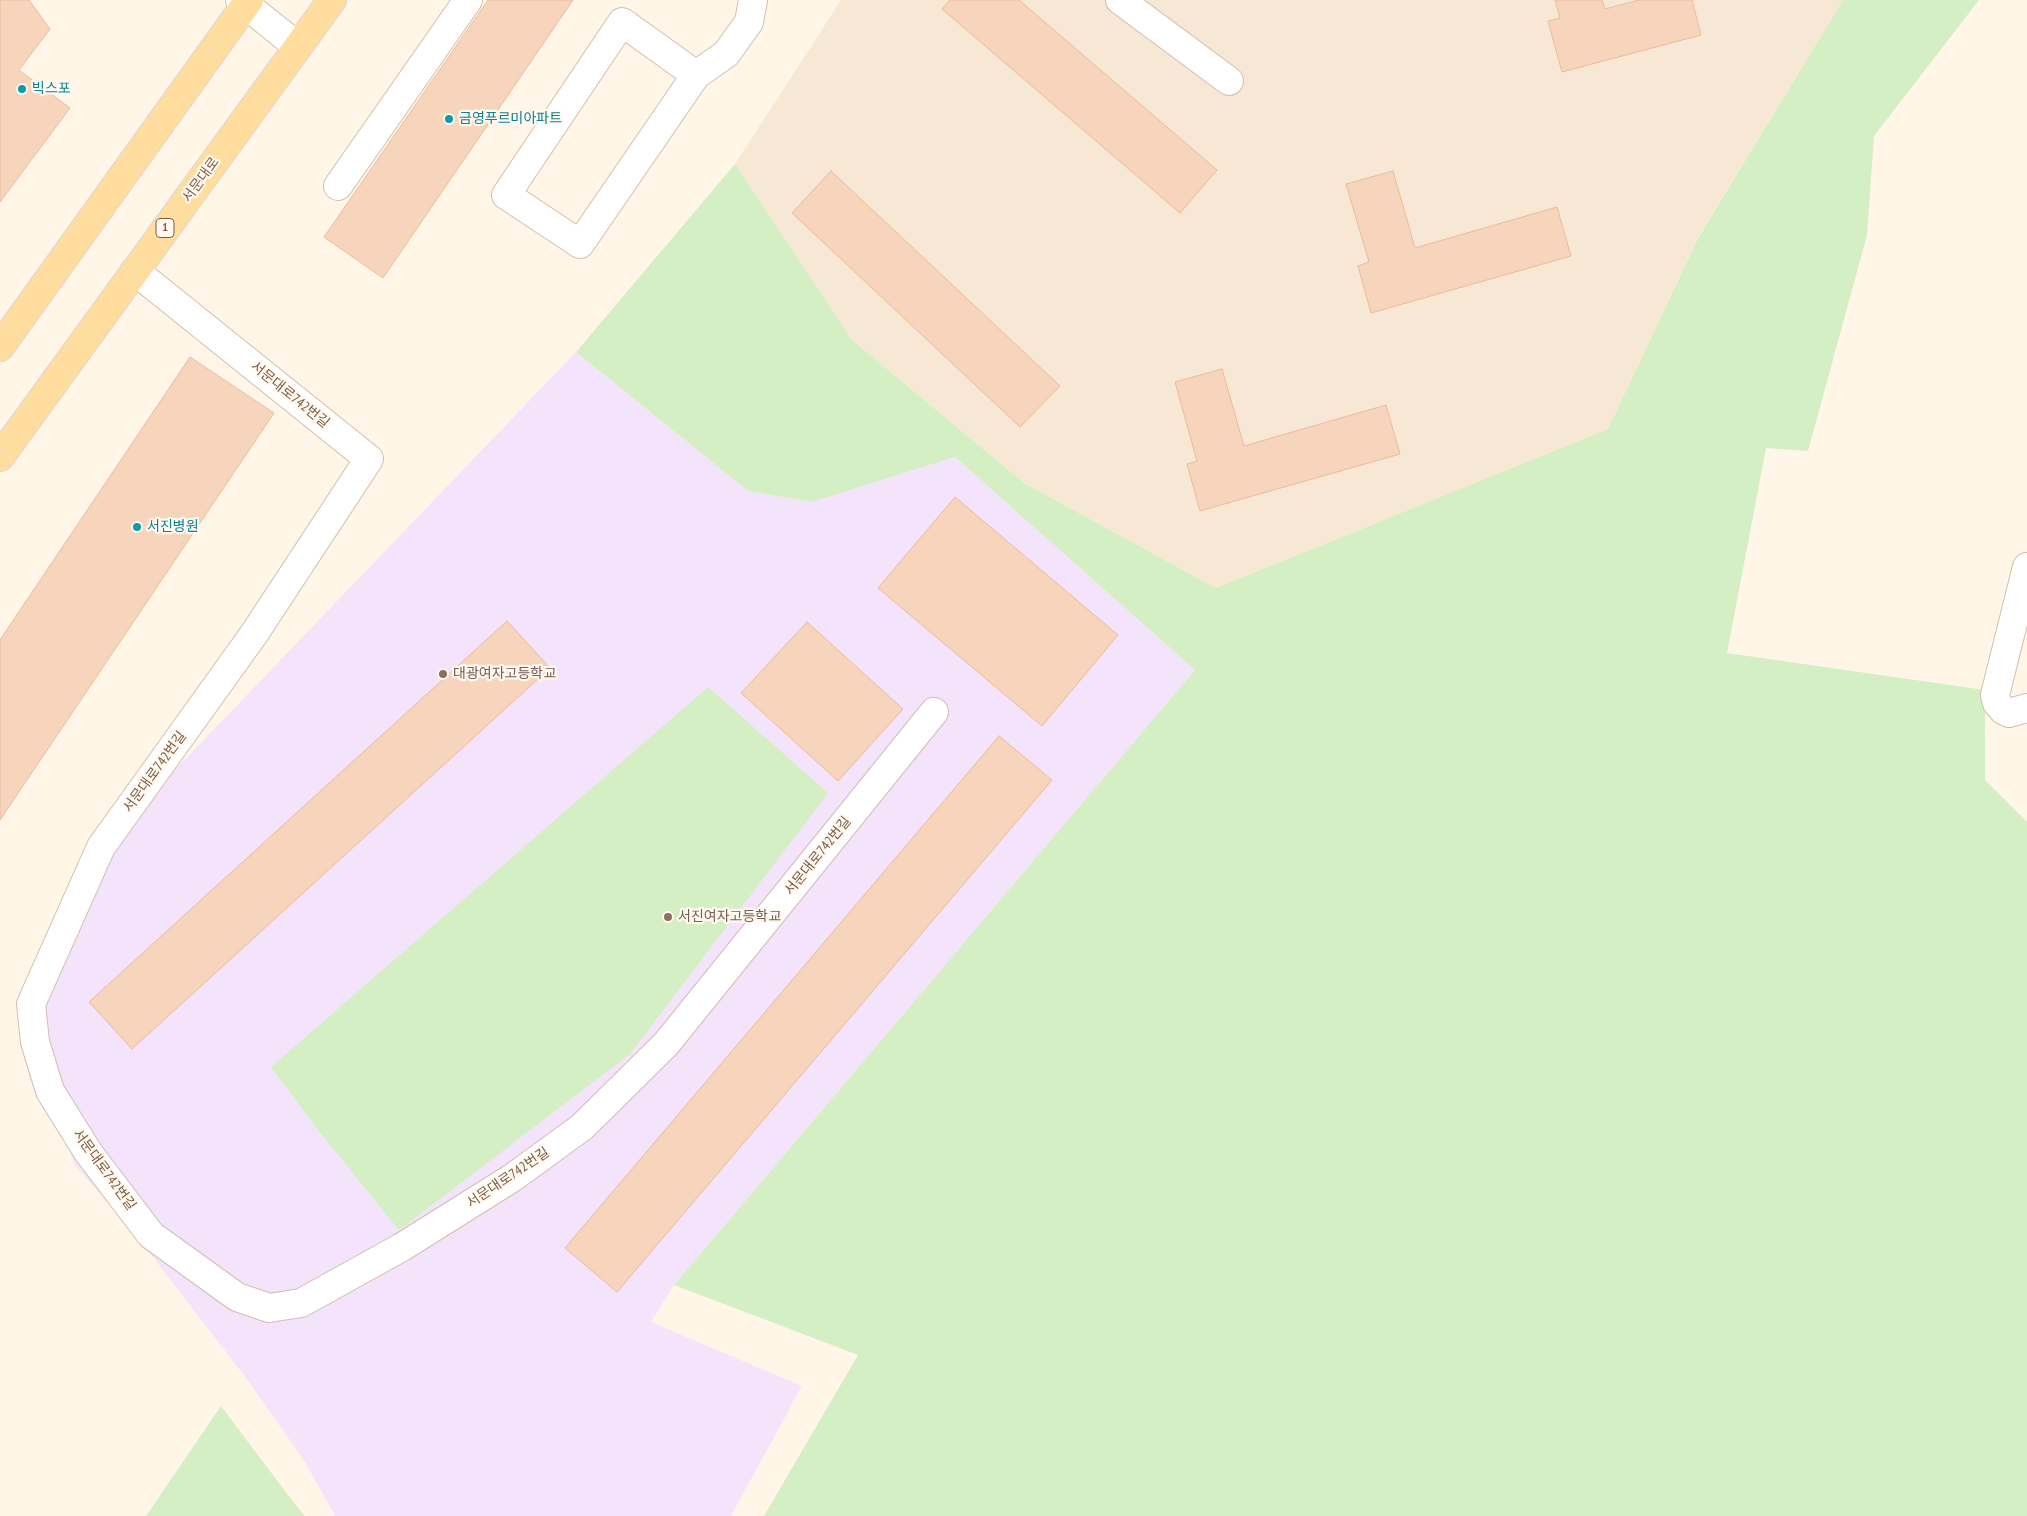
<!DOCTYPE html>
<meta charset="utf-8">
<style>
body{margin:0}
canvas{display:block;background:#fff6e7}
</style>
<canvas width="2027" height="1516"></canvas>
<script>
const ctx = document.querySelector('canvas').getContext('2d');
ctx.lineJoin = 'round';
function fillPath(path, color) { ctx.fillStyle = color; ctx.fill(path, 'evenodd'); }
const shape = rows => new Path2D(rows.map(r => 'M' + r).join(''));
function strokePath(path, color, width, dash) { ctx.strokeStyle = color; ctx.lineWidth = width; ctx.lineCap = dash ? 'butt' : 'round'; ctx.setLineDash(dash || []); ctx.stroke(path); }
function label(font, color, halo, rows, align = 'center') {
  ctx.font = font + ' "PT Sans Narrow","Noto Sans KR",sans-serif'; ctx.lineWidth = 4.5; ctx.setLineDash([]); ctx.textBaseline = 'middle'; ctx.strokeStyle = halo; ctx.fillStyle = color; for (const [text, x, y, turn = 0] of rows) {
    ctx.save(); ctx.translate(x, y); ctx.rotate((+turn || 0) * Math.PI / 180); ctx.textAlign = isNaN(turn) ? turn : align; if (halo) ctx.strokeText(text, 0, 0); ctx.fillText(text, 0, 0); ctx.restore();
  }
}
fillPath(shape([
 [841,0,1843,0,1698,237,1608,429,1216,588,1024,483,852,340,735,164]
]), '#f7e8d5');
fillPath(shape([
 [576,352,748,491,812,502,955,457,1195,670,674,1285,651,1322,802,1386,731,1516,335,1516,305,1462,249,1382,139,1239,74,1164,50,1091,31,1004,101,847]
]), '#f3e4fb');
fillPath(shape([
 [1843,0,1979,0,1874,136,1867,235,1808,451,1766,448,1727,653,1985,690,1985,780,2027,822,2027,1516,764,1516,858,1355,674,1285,1195,670,955,457,812,502,748,491,576,352,735,164,852,340,1024,483,1216,588,1608,429,1698,238],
 [708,687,828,793,630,1054,399,1230,318,1130,271,1067],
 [221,1406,291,1499,305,1516,146,1516]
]), '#d4efc3');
const building = shape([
 [0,0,29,0,50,29,19,70,70,108,0,202,0,0],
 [488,0,573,0,383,278,324,237,488,0],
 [950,0,1019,0,1217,170,1180,213,942,9,950,0],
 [1555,0,1602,0,1605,9,1639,0,1692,0,1701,35,1562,72,1548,21,1560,18,1555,0],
 [831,171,1060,386,1020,427,792,213,831,171],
 [1393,171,1415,248,1557,207,1571,256,1371,313,1358,266,1369,262,1346,184,1393,171],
 [190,357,274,413,0,820,0,640,190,357],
 [1222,369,1244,446,1386,405,1400,454,1200,511,1187,464,1197,461,1175,382,1222,369],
 [955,497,1118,635,1042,726,878,588,955,497],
 [507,621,550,668,132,1049,89,1002,507,621],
 [807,622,903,709,838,781,741,693,807,622],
 [999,736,1052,780,617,1292,565,1248,999,736]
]);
fillPath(building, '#f7d5bc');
strokePath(building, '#ecbb9a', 1);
const minor = shape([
 [240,0,297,46],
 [1120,0,1229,81],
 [696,75,622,22,506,195,580,244,696,75,726,54,749,22,753,0],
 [338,186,468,0],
 [135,271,369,459,254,634,101,847,31,1004,35,1042,50,1091,88,1152,151,1235,237,1297,269,1308,301,1303,402,1247,512,1178,582,1127,666,1044,934,712],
 [2027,567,1995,695,1997,703,2003,710,2009,713,2027,708]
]);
const major = shape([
 [0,347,249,0],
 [0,457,332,0]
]);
strokePath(minor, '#d3beab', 30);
strokePath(major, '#ddd5cf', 30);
strokePath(minor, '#fff', 28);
strokePath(major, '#ffdd9e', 28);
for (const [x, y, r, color] of [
 [22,89,5,"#0f9aa8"],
 [449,119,5,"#0f9aa8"],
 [137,527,5,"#0f9aa8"],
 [443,674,5,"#8d6e63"],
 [668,917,5,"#8d6e63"]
]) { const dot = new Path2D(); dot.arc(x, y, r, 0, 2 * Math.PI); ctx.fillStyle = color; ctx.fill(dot); strokePath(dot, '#fff9f0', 2); }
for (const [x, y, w] of [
 [165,228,18]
]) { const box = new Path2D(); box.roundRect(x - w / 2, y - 9.5, w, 19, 4); ctx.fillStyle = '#fff9f0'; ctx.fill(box); strokePath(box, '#7d5c48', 1); }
label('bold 12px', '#7d5c48', null, [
 ["1",165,228]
]);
label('14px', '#0d838f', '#fff9f0', [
 ["빅스포",32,89],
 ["금영푸르미아파트",459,119],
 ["서진병원",147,527]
], 'left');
label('14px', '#7d5c48', '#fff9f0', [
 ["서문대로",201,180,-54],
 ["서문대로742번길",290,395,39],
 ["서문대로742번길",155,772,-54],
 ["서문대로742번길",818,856,-51],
 ["서문대로742번길",104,1170,54],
 ["서문대로742번길",508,1178,-34]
]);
label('14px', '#785e54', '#fff9f0', [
 ["대광여자고등학교",453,674],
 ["서진여자고등학교",678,917]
], 'left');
</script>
